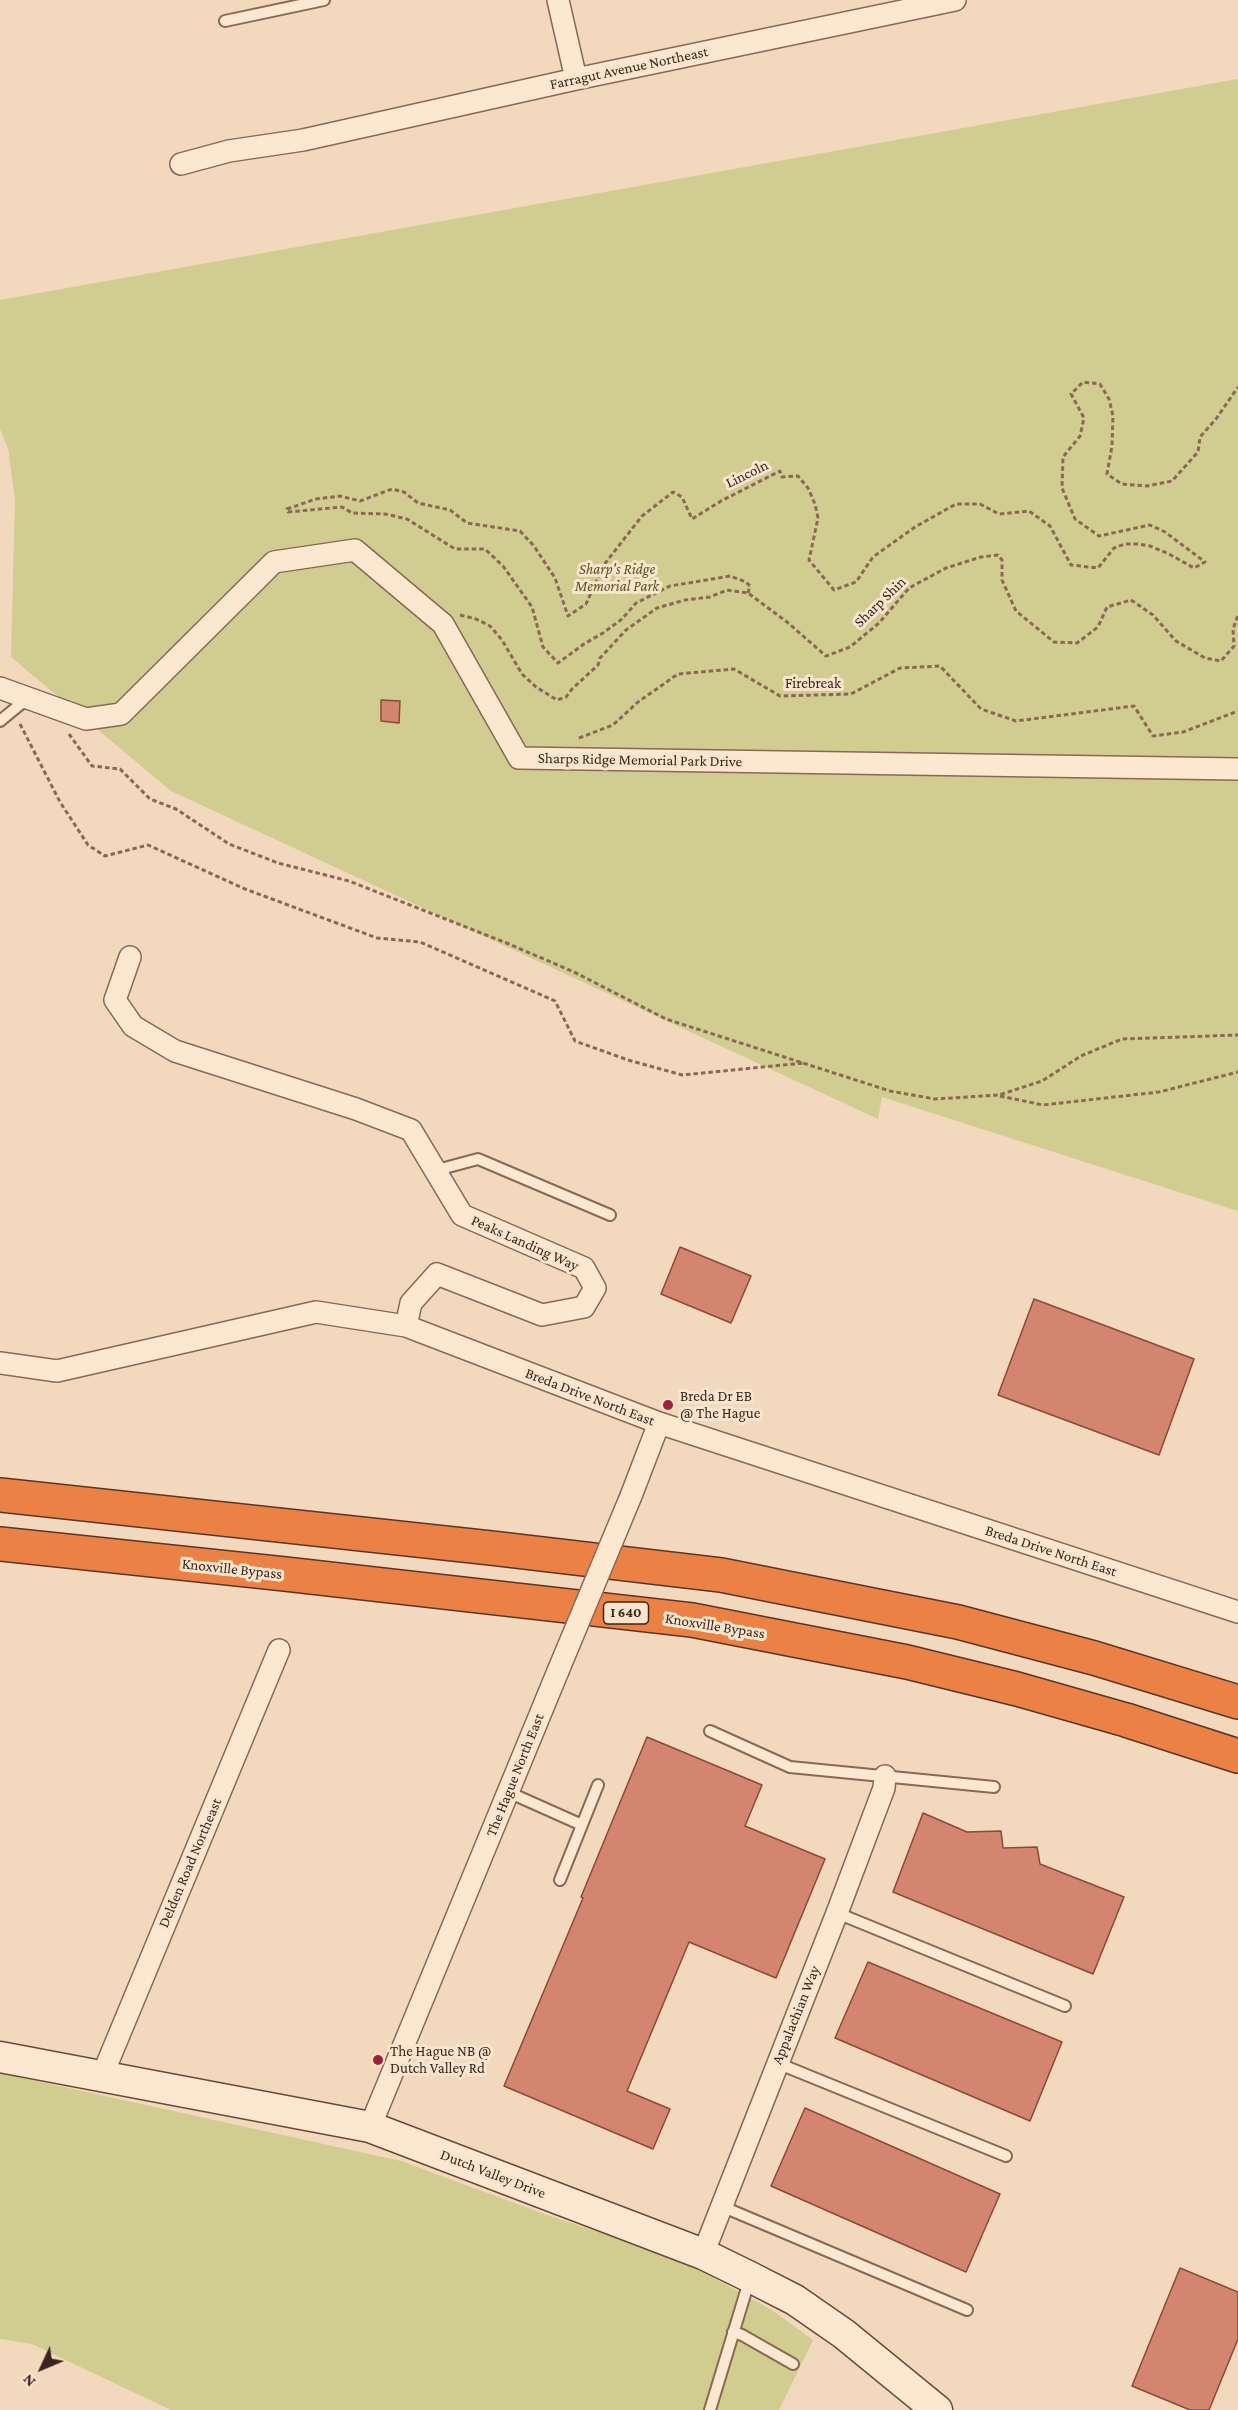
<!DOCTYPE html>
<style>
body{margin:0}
#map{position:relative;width:1238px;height:2410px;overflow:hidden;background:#f2d8bd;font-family:"Crimson Pro",serif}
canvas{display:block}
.north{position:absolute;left:12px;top:2338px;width:60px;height:60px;-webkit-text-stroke:4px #f9e4ce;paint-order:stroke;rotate:226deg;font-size:16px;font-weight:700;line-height:24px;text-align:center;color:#3a241b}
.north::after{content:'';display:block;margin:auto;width:21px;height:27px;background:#3a241b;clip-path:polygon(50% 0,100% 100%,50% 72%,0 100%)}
</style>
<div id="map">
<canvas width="1238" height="2410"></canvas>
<div class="north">N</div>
</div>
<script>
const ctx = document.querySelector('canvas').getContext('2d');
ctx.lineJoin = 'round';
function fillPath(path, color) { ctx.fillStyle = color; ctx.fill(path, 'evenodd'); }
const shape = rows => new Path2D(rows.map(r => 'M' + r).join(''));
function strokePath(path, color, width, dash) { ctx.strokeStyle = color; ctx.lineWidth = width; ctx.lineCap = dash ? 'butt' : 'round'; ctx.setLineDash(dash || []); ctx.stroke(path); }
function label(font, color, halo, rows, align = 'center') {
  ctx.font = font + ' "Crimson Pro",serif'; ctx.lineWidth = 6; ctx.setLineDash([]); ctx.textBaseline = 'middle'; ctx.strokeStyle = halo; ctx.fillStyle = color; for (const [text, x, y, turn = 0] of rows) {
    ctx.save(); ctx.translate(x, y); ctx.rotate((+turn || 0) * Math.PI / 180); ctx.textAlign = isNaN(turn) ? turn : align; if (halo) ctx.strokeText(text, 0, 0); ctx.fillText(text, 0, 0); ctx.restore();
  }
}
fillPath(shape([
 [1238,79,1238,760,1209,757,955,776,1238,779,1238,1211,882,1097,878,1119,171,791,11,657,15,499,8,448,0,429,0,300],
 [0,2073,401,2161,547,2215,677,2258,772,2310,813,2340,779,2410,171,2410,32,2344,0,2339]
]), '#d1cc90');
const building = shape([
 [381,700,400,701,399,723,381,721,381,700],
 [680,1247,751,1276,731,1323,661,1294,680,1247],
 [1034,1299,1194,1359,1159,1455,998,1395,1034,1299],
 [647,1737,762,1785,745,1826,825,1859,776,1978,689,1942,627,2091,670,2109,653,2149,504,2086,583,1898,581,1897,647,1737],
 [923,1813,967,1832,1001,1831,1003,1848,1037,1847,1040,1864,1124,1897,1093,1974,893,1892,923,1813],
 [868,1962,1062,2042,1030,2121,835,2038,868,1962],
 [805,2108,1000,2194,966,2272,771,2186,805,2108],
 [1180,2268,1238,2292,1238,2339,1209,2410,1190,2410,1132,2386,1180,2268]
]);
fillPath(building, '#d4856f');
strokePath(building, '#8d4938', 1.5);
const lane = shape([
 [225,21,324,0],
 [0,721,28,698],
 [437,1170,478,1159,610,1215],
 [710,1731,790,1767,994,1787],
 [508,1792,582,1825],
 [560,1880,598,1785],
 [837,1913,1065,2006],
 [777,2063,1006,2156],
 [721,2206,967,2310],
 [733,2332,742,2335,793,2364],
 [710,2410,750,2278]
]);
const street = shape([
 [558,0,576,79],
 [181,164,229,151,303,140,576,79,955,0],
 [0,688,86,719,121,714,274,562,355,550,443,624,519,758,1238,769],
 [130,957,115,1000,133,1026,175,1051,356,1109,411,1130,462,1215,584,1268,595,1288,584,1307,542,1315,437,1274,411,1303,406,1326],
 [0,1363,57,1371,316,1312,406,1326,659,1423,1238,1612],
 [631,1496,659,1423],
 [102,2076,279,1650],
 [370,2127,558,1671],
 [703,2254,837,1913,884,1788,885,1776]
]);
const secondary = shape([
 [0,2057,370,2127,703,2254,750,2277,795,2300,844,2334,937,2410]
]);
const highway = shape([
 [0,1495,491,1548,721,1575,958,1622,1094,1658,1238,1702],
 [0,1544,285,1574,692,1620,907,1662,1017,1689,1126,1720,1238,1756]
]);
strokePath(lane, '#8c6755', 14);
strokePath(street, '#8c6755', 24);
strokePath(secondary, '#6d4838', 33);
strokePath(highway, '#59362a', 36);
strokePath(shape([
 [748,593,750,586,746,582,730,576,670,586,636,603,622,619,603,633,584,644,558,663,543,647,532,607,503,566,485,549,455,549,407,519,385,514,352,513,342,507,288,512,287,509,316,499,340,496,360,501,392,489,404,492,418,503,450,510,467,523,520,531,534,546,555,578,568,616,586,604,603,566,642,516,673,492,682,497,692,519,721,501,780,471,782,477,798,476,808,488,815,504,818,518,809,560,834,590,856,582,873,557,915,527,956,504,980,504,999,514,1029,511,1050,526,1071,565,1098,568,1114,548,1125,544,1138,544,1150,546,1169,554,1194,568,1205,562,1165,532,1150,525,1099,536,1075,519,1062,488,1063,457,1080,436,1084,418,1071,394,1083,382,1100,384,1109,399,1113,416,1112,446,1107,474,1122,484,1147,486,1172,481,1198,452,1200,437,1216,419,1238,387],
 [460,615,476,619,490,626,502,640,522,674,536,687,557,700,566,697,572,689,598,665,600,658,626,630,657,608,685,600,710,597,727,590,748,593,787,622,826,656,850,647,879,623,909,588,946,568,981,557,998,555,1002,560,1002,580,1016,611,1054,642,1077,643,1098,627,1107,607,1131,600,1153,615,1176,641,1205,658,1221,661,1234,646,1233,629,1238,615],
 [20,724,60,802,88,845,105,856,148,845,245,889,377,938,420,942,555,1001,575,1041,628,1060,682,1075,804,1063],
 [69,734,92,766,120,769,150,799,176,809,229,844,278,863,349,881,509,944,574,972,666,1019,890,1091,935,1099,999,1095,1042,1081,1081,1056,1122,1039,1238,1035],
 [579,738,613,725,638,702,678,674,734,669,780,696,851,694,900,668,940,666,981,709,1016,721,1134,706,1153,736,1183,732,1238,711],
 [1000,1096,1043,1105,1159,1092,1238,1072]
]), '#8c6755', 3, [4.5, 3]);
strokePath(lane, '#fce7d1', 10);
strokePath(street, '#fce7d1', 21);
strokePath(secondary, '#fce7d1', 30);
strokePath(highway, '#eb8145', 33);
const streetBridge = shape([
 [558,1671,631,1496]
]);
strokePath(streetBridge, '#8c6755', 24, []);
strokePath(streetBridge, '#fce7d1', 21);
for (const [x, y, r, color] of [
 [668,1405,6,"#a11f39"],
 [378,2060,6,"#a11f39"]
]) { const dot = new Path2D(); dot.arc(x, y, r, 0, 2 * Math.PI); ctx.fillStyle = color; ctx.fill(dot); strokePath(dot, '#f9e4ce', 2); }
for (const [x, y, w] of [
 [626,1613,45]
]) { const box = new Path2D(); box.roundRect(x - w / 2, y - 11, w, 22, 4.5); ctx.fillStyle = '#f9e4ce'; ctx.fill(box); strokePath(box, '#3a241b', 1.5); }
label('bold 14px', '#3a241b', null, [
 ["I 640",626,1613]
]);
label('15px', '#3a241b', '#f9e4ce', [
 ["Farragut Avenue Northeast",629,68,-12],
 ["Lincoln",747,474,-26],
 ["Sharp Shin",880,602,-44],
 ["Firebreak",813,683],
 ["Sharps Ridge Memorial Park Drive",640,760,1],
 ["Peaks Landing Way",525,1243,24],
 ["Breda Drive North East",590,1397,21],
 ["Breda Drive North East",1051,1551,18],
 ["Knoxville Bypass",232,1569,6],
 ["Knoxville Bypass",715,1626,9],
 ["The Hague North East",515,1775,-68],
 ["Delden Road Northeast",190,1863,-67],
 ["Appalachian Way",796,2015,-68],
 ["Dutch Valley Drive",493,2174,21]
]);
label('italic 15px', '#55581f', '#f9e4ce', [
 ["Sharp's Ridge",617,569],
 ["Memorial Park",617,586]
]);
label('15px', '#3a241b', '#f9e4ce', [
 ["Breda Dr EB",680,1396],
 ["@ The Hague",680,1413],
 ["The Hague NB @",390,2051],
 ["Dutch Valley Rd",390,2068]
], 'left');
</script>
